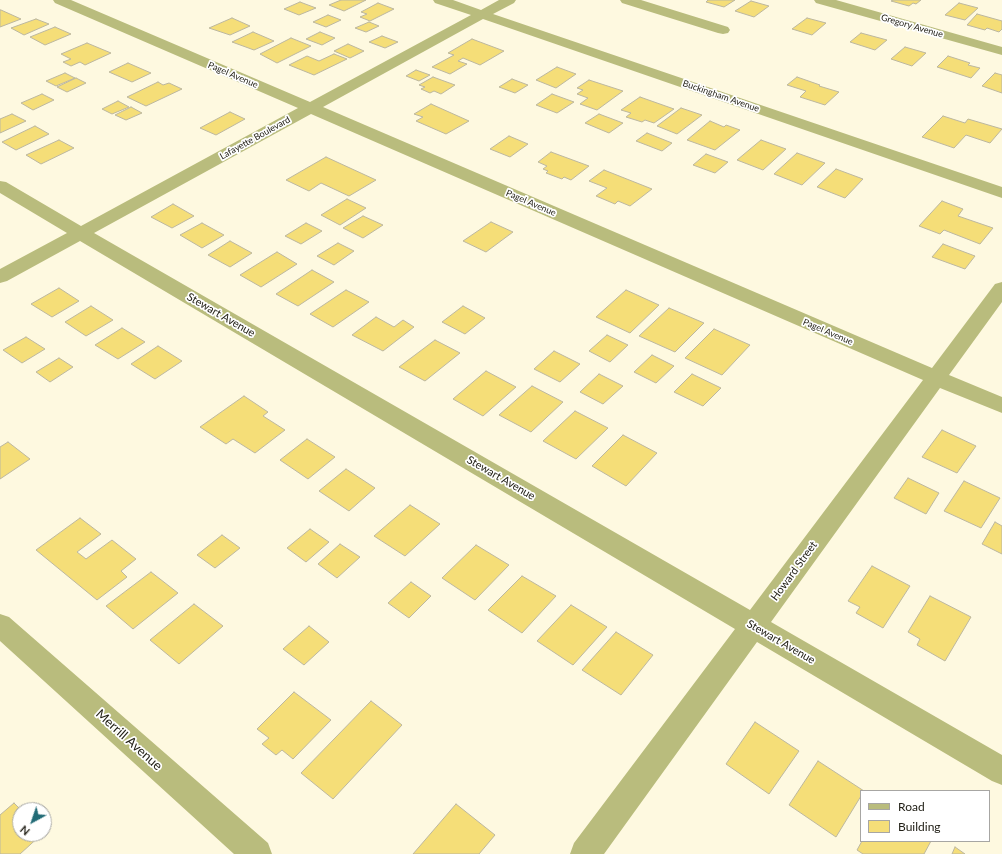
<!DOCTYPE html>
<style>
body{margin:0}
#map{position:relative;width:1002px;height:854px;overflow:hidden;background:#fef9e0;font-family:Lato,sans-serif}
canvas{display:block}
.legend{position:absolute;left:860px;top:790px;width:130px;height:52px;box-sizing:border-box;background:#fff;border:1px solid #a7a6a3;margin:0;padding:5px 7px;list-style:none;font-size:12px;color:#232118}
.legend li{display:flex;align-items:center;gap:8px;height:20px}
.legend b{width:20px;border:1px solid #a7a6a3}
.north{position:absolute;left:12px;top:802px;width:40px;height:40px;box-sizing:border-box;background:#fff;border:1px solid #a7a6a3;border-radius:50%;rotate:220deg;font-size:11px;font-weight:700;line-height:16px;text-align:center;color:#232118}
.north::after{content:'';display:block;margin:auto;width:14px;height:18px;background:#226b76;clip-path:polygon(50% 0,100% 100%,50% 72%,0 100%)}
</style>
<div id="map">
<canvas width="1002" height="854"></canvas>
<ul class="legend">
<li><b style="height:5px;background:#b9bc7d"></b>Road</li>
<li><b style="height:11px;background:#f5de78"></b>Building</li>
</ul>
<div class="north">N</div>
</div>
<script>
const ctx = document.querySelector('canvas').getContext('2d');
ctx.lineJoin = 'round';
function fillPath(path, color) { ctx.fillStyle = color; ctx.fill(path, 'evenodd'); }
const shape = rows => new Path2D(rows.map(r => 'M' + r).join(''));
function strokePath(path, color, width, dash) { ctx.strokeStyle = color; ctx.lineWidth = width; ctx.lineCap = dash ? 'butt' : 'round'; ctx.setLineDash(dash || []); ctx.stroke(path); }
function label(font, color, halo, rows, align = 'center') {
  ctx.font = font + ' Lato,sans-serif'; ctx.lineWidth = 3.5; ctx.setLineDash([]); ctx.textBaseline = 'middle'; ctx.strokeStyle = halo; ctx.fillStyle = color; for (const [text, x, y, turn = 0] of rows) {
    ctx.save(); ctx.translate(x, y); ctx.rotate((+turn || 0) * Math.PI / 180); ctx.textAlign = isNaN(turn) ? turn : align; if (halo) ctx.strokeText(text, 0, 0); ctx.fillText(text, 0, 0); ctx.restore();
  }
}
const building = shape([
 [341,0,366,0,344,11,329,5,341,0],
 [708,0,735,0,724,7,706,2,708,0],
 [893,0,921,0,916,4,913,3,909,6,891,1,893,0],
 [751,1,769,6,754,17,735,11,751,1],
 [300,2,316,8,299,15,284,9,300,2],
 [378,3,394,9,370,21,360,17,367,14,361,12,378,3],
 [959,3,978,8,965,20,945,15,959,3],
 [0,10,1,10,21,19,0,27,0,10],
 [977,14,1002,21,1002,29,999,32,987,28,985,30,967,25,977,14],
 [328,15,341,20,326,27,313,22,328,15],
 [232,18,250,26,230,35,209,28,232,18],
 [807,18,826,23,812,35,792,29,807,18],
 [36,19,49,24,24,35,11,28,36,19],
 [369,22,379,26,366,32,355,28,369,22],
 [55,27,71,34,45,45,30,37,55,27],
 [253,32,274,41,254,50,232,42,253,32],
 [320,32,335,38,322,45,306,39,320,32],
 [861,33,887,40,875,50,850,42,861,33],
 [382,36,398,42,385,48,369,42,382,36],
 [291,38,311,46,277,63,260,54,291,38],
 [472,39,504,51,480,65,463,58,458,61,467,64,450,74,432,67,454,55,448,53,472,39],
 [87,43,111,53,85,65,80,62,71,66,63,62,71,59,61,54,87,43],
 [348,44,364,51,350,58,334,51,348,44],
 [905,47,926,53,912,66,891,59,905,47],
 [334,54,347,59,314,75,289,65,307,56,319,61,334,54],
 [948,56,970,63,968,65,980,68,971,78,937,67,948,56],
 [128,63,151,73,132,82,109,72,128,63],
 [557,67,576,74,556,88,536,80,557,67],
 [416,70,430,75,419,81,406,76,416,70],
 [65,73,75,78,56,86,46,81,65,73],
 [995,73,1002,75,1002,93,982,86,995,73],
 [433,77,455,85,441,94,434,91,430,93,421,89,425,87,419,85,433,77],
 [797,77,820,85,819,86,839,92,825,105,800,97,806,91,787,85,797,77],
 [76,78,86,83,67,92,57,87,76,78],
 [512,79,528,85,515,93,499,87,512,79],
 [589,80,623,91,597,110,580,104,588,98,577,94,583,90,577,88,589,80],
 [158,82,163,85,169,83,182,89,146,106,127,97,158,82],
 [42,94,54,100,33,110,21,103,42,94],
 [552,94,574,102,557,113,536,105,552,94],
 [640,97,674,109,654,123,645,120,642,122,626,117,631,113,621,110,640,97],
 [118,101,129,107,112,114,102,109,118,101],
 [431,104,469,121,446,134,416,121,423,117,414,114,431,104],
 [131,107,142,113,126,120,115,115,131,107],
 [681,108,702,115,677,134,657,126,681,108],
 [230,112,245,119,216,135,200,128,230,112],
 [12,114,26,121,0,133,0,119,12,114],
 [599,114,623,123,609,133,585,123,599,114],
 [943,116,965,123,968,119,1002,129,990,143,966,135,954,148,922,137,943,116],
 [710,121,724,127,726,125,740,130,715,150,687,140,710,121],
 [35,126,49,134,16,150,2,142,35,126],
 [647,133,672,143,662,151,636,141,647,133],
 [509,136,528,144,510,157,490,149,509,136],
 [59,140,74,148,41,164,26,155,59,140],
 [761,140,786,149,763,170,737,160,761,140],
 [551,152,589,166,571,180,564,177,562,179,546,173,548,171,543,169,547,166,538,162,551,152],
 [797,153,825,163,802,185,774,174,797,153],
 [706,154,728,162,715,173,693,165,706,154],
 [326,157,376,180,349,196,321,183,309,191,286,180,326,157],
 [836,169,863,179,845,198,817,187,836,169],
 [604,170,652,189,630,206,618,201,615,204,596,196,607,188,589,181,604,170],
 [347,199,366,208,340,225,321,215,347,199],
 [942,201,963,209,958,216,993,228,980,244,944,230,940,234,919,226,942,201],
 [173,204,194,216,172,228,151,217,173,204],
 [363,216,383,225,363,238,343,228,363,216],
 [491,222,513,232,486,252,463,241,491,222],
 [202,223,224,235,202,248,180,235,202,223],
 [306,223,322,231,301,244,285,236,306,223],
 [230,241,252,253,230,267,208,255,230,241],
 [338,243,354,251,334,265,317,256,338,243],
 [943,244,975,256,965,269,932,257,943,244],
 [277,252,297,264,261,287,240,275,277,252],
 [312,270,334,282,298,306,276,294,312,270],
 [59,288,79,301,52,317,31,304,59,288],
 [346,290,369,302,333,327,310,314,346,290],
 [626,290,659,305,630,333,596,317,626,290],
 [91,306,113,320,86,336,65,322,91,306],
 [463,306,485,318,465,334,442,322,463,306],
 [669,308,704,323,675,352,639,336,669,308],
 [376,317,394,327,403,320,414,327,383,351,352,335,376,317],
 [122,328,145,342,118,359,95,345,122,328],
 [714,329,750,345,722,375,685,358,714,329],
 [607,335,628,345,610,362,589,351,607,335],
 [26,337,45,349,22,363,3,350,26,337],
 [435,340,460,353,425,381,399,367,435,340],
 [158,346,182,361,155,379,131,364,158,346],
 [554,351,580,364,560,382,534,369,554,351],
 [652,355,674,366,656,383,634,372,652,355],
 [59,358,73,367,50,382,36,372,59,358],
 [486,371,516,387,483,416,453,399,486,371],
 [599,374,623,386,603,404,580,392,599,374],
 [692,374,721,388,703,406,674,392,692,374],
 [532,386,563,402,531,432,499,415,532,386],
 [244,396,268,412,263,416,285,430,255,453,233,439,226,444,200,427,244,396],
 [575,411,608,428,576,459,543,441,575,411],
 [942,430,976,446,957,473,922,457,942,430],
 [623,435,657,453,626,486,592,466,623,435],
 [307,439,335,457,308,479,280,460,307,439],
 [8,442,30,459,0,479,0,447,8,442],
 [346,469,375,488,349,511,319,491,346,469],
 [908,478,939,493,926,514,894,498,908,478],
 [964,481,1000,498,981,528,944,511,964,481],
 [410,505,440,524,405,556,374,536,410,505],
 [80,518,101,534,77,552,86,559,112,540,136,559,121,571,127,577,97,600,36,550,80,518],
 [995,522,1002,526,1002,554,982,544,995,522],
 [310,529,329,542,306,562,287,548,310,529],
 [222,535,240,548,215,568,197,555,222,535],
 [340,544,360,557,337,578,318,564,340,544],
 [476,545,509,565,475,600,442,578,476,545],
 [872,566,910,586,883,628,856,613,860,607,848,601,872,566],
 [151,572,178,593,133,629,106,606,151,572],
 [522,576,556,596,522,633,488,610,522,576],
 [411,582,431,596,409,618,388,603,411,582],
 [930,596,971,617,945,661,917,645,920,639,908,632,930,596],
 [194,604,223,626,179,664,150,640,194,604],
 [571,605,607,627,573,665,537,641,571,605],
 [309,626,329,642,304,665,283,649,309,626],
 [616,632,653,655,621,695,582,670,616,632],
 [294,692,331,720,293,759,282,750,276,755,262,744,269,738,257,729,294,692],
 [371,701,402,725,333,799,301,773,371,701],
 [755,722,799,751,769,794,726,764,755,722],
 [818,761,864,791,861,791,861,796,836,837,789,805,818,761],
 [14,803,21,810,20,834,42,834,20,854,0,854,0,815,14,803],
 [456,804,495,835,479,854,413,854,456,804],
 [862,841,931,841,924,854,863,854,857,850,862,841],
 [955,847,965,854,952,854,955,847]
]);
fillPath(building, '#f5de78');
strokePath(building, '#bcb79f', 1);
fillPath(shape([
 [53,0,71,0,310,102,471,15,435,3,433,0,453,0,481,10,499,0,516,0,514,3,493,14,1002,187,1002,198,483,19,323,107,932,368,995,284,1002,282,1002,302,949,375,1002,397,1002,413,940,388,771,622,1002,755,1002,785,992,781,757,642,604,854,570,854,574,843,735,629,80,241,7,281,0,283,0,269,67,233,0,193,0,181,6,182,81,226,298,108,55,3,53,0],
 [311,114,923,380,750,610,94,233,311,114],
 [620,0,641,0,728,27,730,30,728,33,723,34,718,33,622,3,620,0],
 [814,0,836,0,1002,47,1002,55,816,3,814,0],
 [0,614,9,617,268,843,272,854,234,854,0,641,0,614]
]), '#b9bc7d');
label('9px', '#232118', '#fff', [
 ["Gregory Avenue",912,26,16],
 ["Pagel Avenue",233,75,23],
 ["Buckingham Avenue",721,96,19],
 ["Lafayette Boulevard",255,138,-29],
 ["Pagel Avenue",531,203,23],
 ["Pagel Avenue",828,332,23]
]);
label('11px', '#232118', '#fff', [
 ["Stewart Avenue",221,315,30],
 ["Stewart Avenue",501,478,30],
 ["Howard Street",794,571,-54],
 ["Stewart Avenue",781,642,30]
]);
label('13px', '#232118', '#fff', [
 ["Merrill Avenue",129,740,42]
]);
</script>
